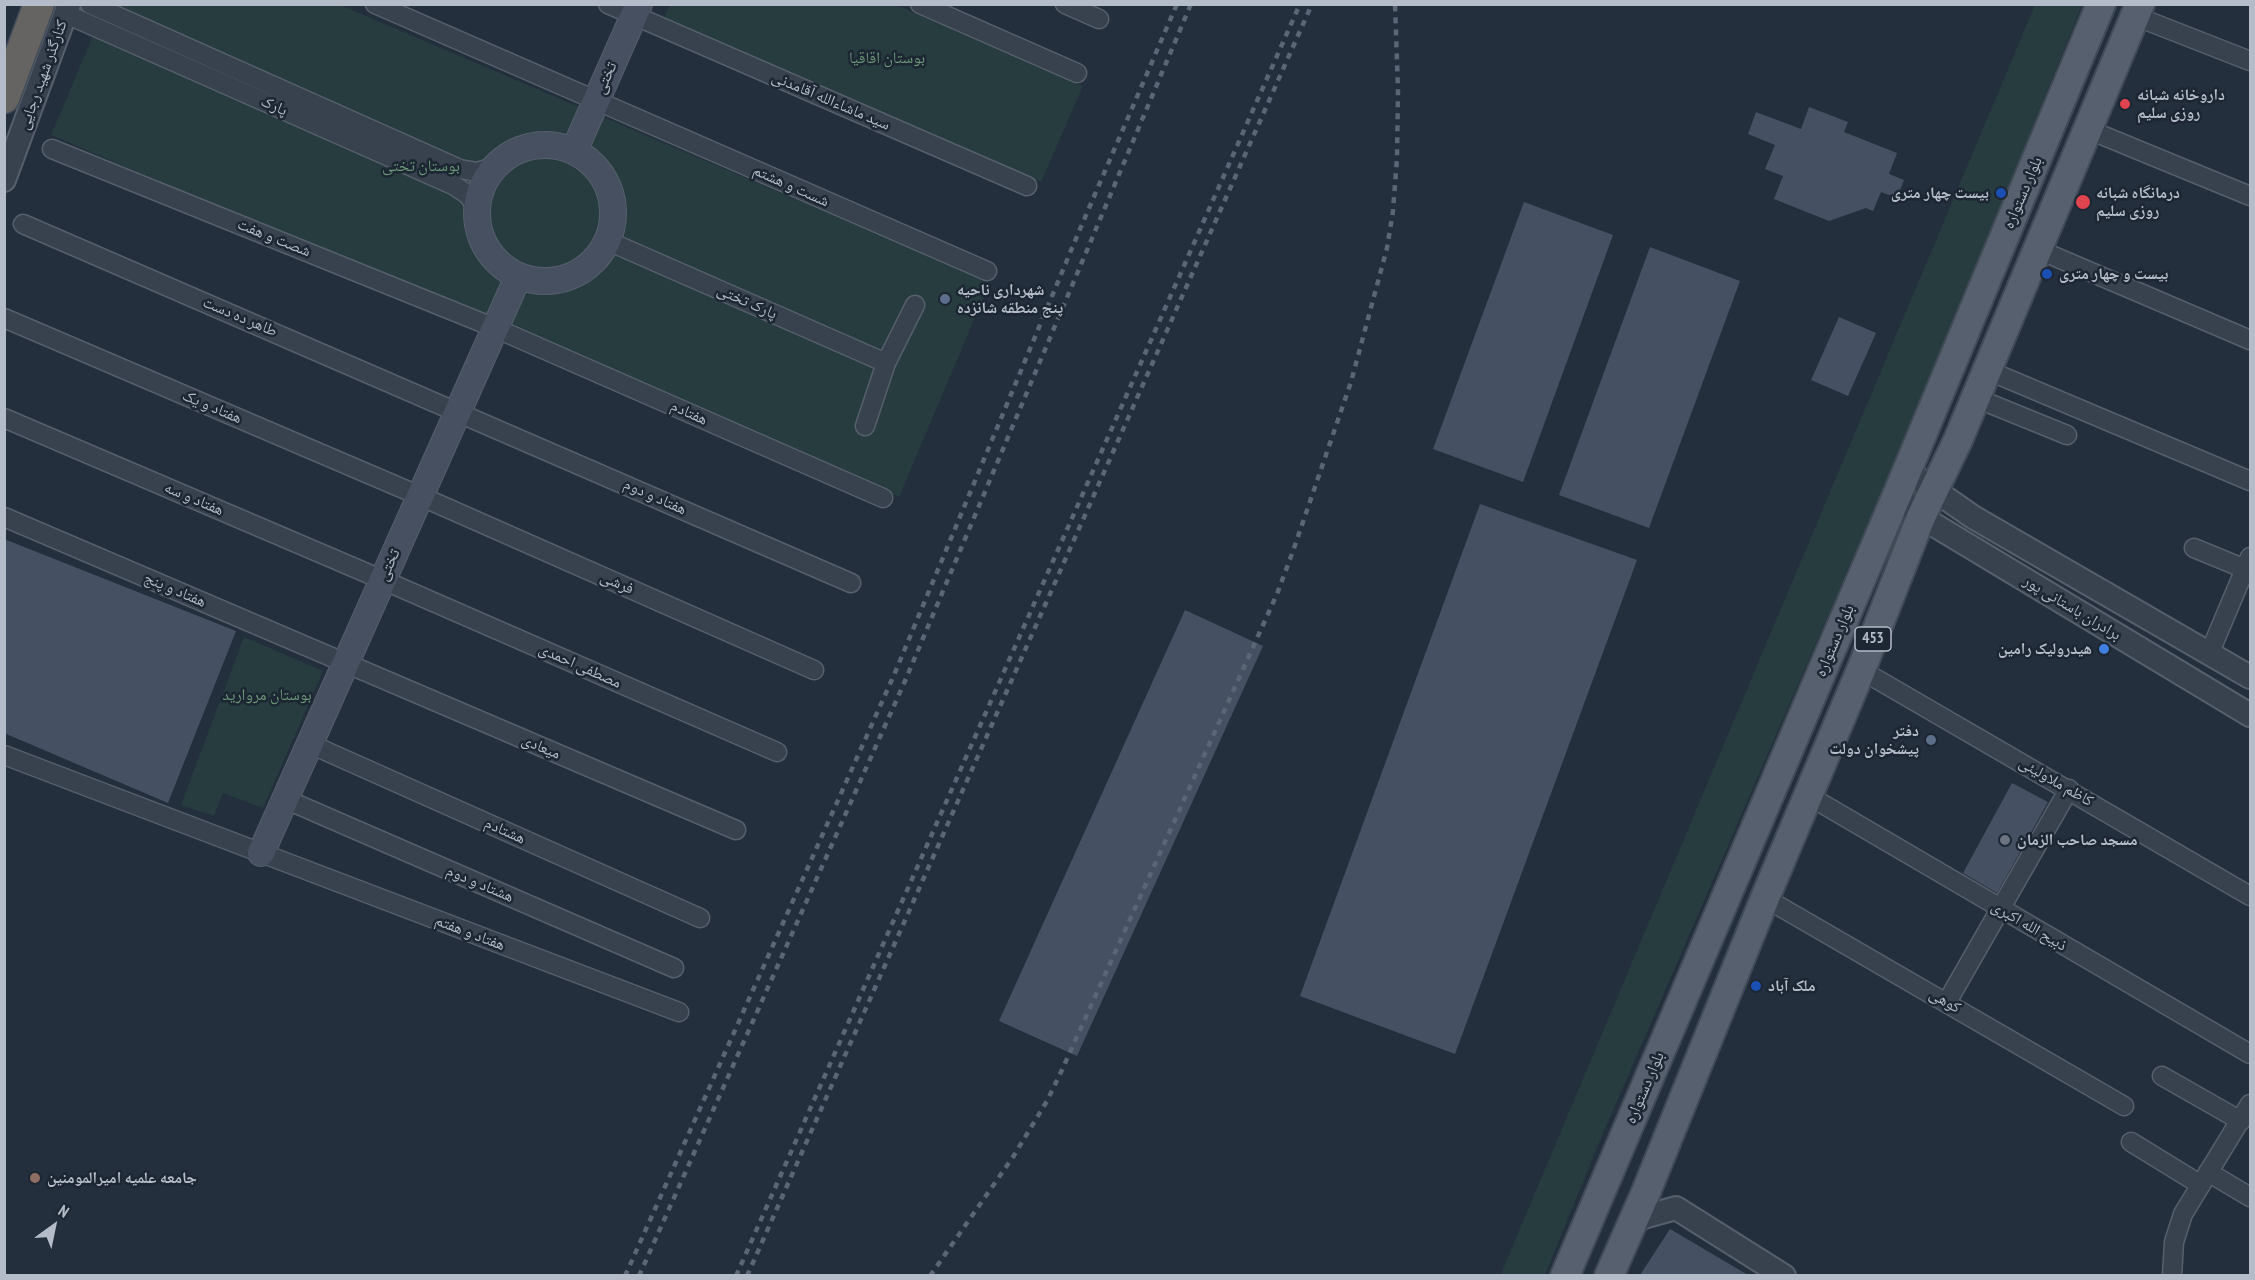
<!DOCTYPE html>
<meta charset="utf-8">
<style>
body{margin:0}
#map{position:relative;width:2255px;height:1280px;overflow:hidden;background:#242f3e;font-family:"PT Sans Narrow",sans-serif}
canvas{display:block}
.frame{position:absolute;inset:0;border:6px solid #b4bcc9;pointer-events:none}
.north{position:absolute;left:24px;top:1196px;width:60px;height:60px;-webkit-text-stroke:4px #1d2633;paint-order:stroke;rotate:33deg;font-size:16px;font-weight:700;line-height:24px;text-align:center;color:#b4bcc9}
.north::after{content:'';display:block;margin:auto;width:21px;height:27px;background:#b4bcc9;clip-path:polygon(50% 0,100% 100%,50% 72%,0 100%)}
</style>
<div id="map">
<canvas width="2255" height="1280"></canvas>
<div class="frame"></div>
<div class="north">N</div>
</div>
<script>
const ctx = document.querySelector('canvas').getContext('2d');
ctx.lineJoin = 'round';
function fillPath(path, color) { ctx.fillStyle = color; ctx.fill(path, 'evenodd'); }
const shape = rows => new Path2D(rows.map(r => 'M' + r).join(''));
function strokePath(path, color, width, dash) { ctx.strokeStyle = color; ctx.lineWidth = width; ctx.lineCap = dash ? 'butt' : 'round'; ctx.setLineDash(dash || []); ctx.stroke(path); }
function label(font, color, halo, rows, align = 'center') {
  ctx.font = font + ' "PT Sans Narrow","Noto Naskh Arabic",sans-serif'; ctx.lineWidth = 5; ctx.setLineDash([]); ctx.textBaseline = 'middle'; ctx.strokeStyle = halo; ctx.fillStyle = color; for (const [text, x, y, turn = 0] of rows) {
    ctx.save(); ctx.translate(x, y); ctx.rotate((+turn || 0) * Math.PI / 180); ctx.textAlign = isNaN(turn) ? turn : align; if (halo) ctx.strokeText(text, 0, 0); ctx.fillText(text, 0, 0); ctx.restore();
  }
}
fillPath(shape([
 [106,5,340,5,990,282,899,497,51,135],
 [670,5,896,5,1083,86,1041,182,664,18],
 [2035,5,2082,5,1933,374,1601,1138,1545,1275,1500,1276],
 [244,637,323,671,263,808,223,793,214,816,181,805]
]), '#263c3f');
fillPath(shape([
 [1809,107,1848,122,1844,132,1897,153,1889,174,1904,180,1897,198,1881,192,1873,211,1866,208,1829,221,1774,199,1783,176,1765,169,1775,145,1748,134,1756,112,1801,129],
 [1524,202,1613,235,1523,482,1433,449],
 [1650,247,1740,281,1649,528,1559,495],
 [1839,317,1876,333,1848,396,1811,380],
 [1480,504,1637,560,1455,1054,1300,996],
 [4,539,236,631,168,803,4,733],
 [1185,610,1263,646,1077,1056,999,1021],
 [2012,783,2048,802,1997,893,1963,873],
 [1670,1229,1748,1275,1640,1275]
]), '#455162');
const minor = shape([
 [90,4,460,169,477,172,493,167],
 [375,4,987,271],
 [608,4,1027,186],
 [920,4,1077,73],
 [1065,4,1099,19],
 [66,14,455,186,468,195,476,206],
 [2135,16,2250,61],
 [2087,129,2250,196],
 [52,149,495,328,883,498],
 [23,224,851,583],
 [608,241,886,363],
 [2037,249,2250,340],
 [4,318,420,496,814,670],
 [1987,370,2250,481],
 [1976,398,2067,435],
 [4,418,383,580,777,752],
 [865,426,886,363,915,305],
 [4,517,736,830],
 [2194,548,2250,571],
 [2210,652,2250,557],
 [1861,670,2250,896],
 [310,744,700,918],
 [4,755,679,1012],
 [1809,796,2250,1054],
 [285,799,674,968],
 [1765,898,2124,1106],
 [1947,1002,2069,789],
 [2162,1076,2241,1121],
 [2131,1142,2201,1185],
 [2208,1172,2250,1197],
 [2172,1276,2174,1242,2183,1214,2250,1104]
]);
const tertiary = shape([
 [4,180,69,4],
 [1907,471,1973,517,2250,677],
 [1897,495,1921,517,2250,715],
 [1633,1220,1676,1208,1784,1276]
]);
const secondary = shape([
 '477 213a68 68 0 1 1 136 0a68 68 0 1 1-136 0Z',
 [574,151,639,4],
 [261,853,518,277]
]);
const primary = shape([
 [1565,1276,1897,495,2101,4],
 [1609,1276,1646,1192,1765,898,1861,670,1921,517,1958,440,2140,4]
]);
const trunk = shape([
 [4,98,39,4]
]);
strokePath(minor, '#565f6c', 21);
strokePath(tertiary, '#565f6c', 26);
strokePath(secondary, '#565f6c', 28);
strokePath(primary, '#414a57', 32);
strokePath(trunk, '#434c59', 33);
strokePath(minor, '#38414e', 18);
strokePath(tertiary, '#38414e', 22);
strokePath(secondary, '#465061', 26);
strokePath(primary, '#56606e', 28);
strokePath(trunk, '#656462', 30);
strokePath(shape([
 [625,1276,894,675,1080,229,1177,4],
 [639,1276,905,681,1191,4],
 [736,1276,1300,4],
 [747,1276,1312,4],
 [930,1276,1013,1157,1047,1101,1061,1072,1277,594,1293,551,1351,382,1387,248,1393,211,1397,158,1398,90,1395,4]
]), '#5a6575', 4.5, [6, 6]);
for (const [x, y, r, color] of [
 [2125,104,6,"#e0444e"],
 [2001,193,6,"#1a4fb4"],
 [2083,202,8,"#e0444e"],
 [2047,274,6,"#1a4fb4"],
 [945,299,6,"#5c6f8a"],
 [2104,649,6,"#3f7fe0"],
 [1931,740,6,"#5c6f8a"],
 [2005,840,6,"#6b7280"],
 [1756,986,6,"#1a4fb4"],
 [35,1178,6,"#8d6e63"]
]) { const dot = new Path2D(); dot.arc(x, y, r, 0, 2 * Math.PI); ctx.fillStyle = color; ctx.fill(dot); strokePath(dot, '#1d2633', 2); }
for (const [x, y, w] of [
 [1873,639,36]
]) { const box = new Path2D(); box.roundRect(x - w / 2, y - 12, w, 24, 4.5); ctx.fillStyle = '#1d2633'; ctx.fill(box); strokePath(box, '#b4bcc9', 1.5); }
label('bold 15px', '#b4bcc9', null, [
 ["453",1873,639]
]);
label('16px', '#6b9a76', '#1d2633', [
 ["بوستان اقاقیا",887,58],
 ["بوستان تختی",421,166],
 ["بوستان مروارید",267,695]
]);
label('16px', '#b4bcc9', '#1d2633', [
 ["کنارگذر شهید رجایی",43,75,-70],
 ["تختی",606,78,-66],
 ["سید ماشاءالله آقامدنی",831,101,23],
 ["پارک",274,106,24],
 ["شست و هشتم",791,186,24],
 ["بلوار دستواره",2023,193,-67],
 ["شصت و هفت",274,238,22],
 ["پارک تختی",747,302,24],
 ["طاهر ده دست",240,317,23],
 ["هفتاد و یک",212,407,23],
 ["هفتادم",689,413,24],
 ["هفتاد و دوم",655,497,24],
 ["هفتاد و سه",194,499,23],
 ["تختی",389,565,-66],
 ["فرشی",617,583,24],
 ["هفتاد و پنج",175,590,23],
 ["برادران باستانی پور",2072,608,31],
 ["بلوار دستواره",1835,641,-67],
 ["مصطفی احمدی",580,666,24],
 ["میعادی",541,747,23],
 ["کاظم ملاولیئی",2056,782,30],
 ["هشتادم",505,831,24],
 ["هشتاد و دوم",480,884,23],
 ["ذبیح الله اکبری",2029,926,30],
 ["هفتاد و هفتم",470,933,21],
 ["کوهی",1945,1001,30],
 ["بلوار دستواره",1645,1088,-67]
]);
label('bold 16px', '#b4bcc9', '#1d2633', [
 ["داروخانه شبانه",2137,95],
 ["روزی سلیم",2137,113],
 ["بیست چهار متری",1989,193,"right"],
 ["درمانگاه شبانه",2096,193],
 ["روزی سلیم",2096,211],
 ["بیست و چهار متری",2059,274],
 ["شهرداری ناحیه",957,290],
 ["پنج منطقه شانزده",957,308],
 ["هیدرولیک رامین",2092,649,"right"],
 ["دفتر",1919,731,"right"],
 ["پیشخوان دولت",1919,749,"right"],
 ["مسجد صاحب الزمان",2017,840],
 ["ملک آباد",1768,986],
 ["جامعه علمیه امیرالمومنین",47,1178]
], 'left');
</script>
